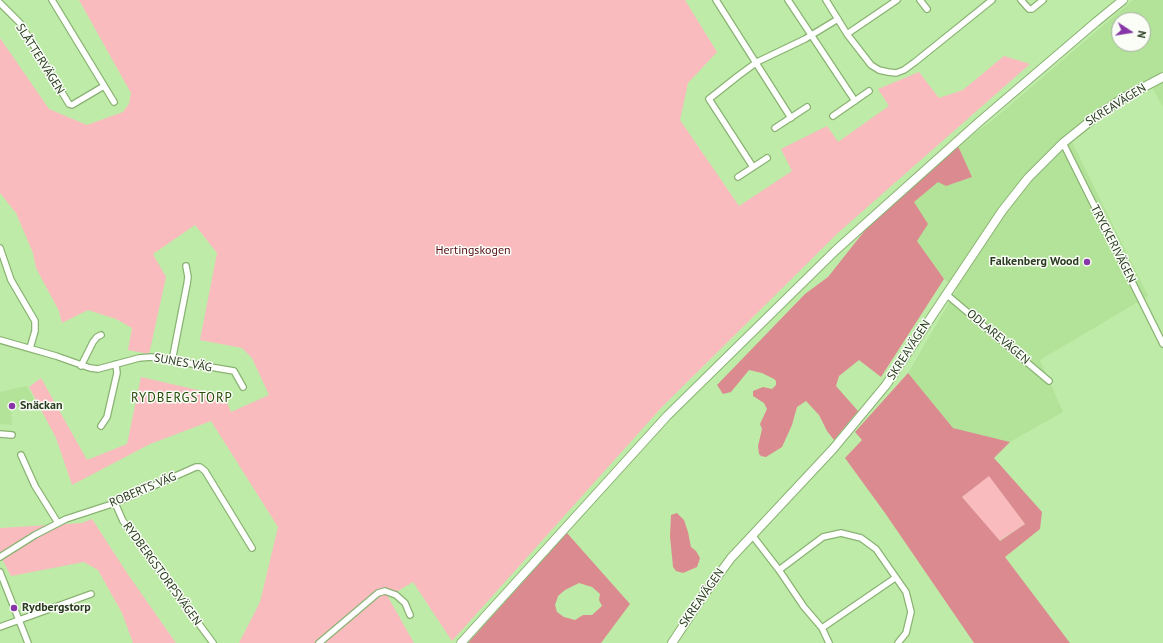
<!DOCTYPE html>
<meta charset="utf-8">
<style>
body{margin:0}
#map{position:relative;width:1163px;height:643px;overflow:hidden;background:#bfeba8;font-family:"PT Sans",sans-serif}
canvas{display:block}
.north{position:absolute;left:1111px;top:12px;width:40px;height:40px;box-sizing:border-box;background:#fafef7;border:1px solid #a7b0a1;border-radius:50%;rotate:102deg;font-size:11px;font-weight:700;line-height:16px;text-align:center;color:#2a3b20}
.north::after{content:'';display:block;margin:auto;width:14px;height:18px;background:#8636a6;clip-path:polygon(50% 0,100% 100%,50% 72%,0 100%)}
</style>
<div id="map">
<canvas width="1163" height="643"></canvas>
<div class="north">N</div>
</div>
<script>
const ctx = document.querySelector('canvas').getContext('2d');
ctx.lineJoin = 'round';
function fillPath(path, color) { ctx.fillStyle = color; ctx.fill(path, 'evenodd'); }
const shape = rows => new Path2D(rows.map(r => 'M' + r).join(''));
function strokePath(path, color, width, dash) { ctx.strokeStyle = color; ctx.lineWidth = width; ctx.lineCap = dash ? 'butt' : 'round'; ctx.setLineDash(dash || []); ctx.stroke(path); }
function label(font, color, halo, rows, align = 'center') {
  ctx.font = font + ' "PT Sans",sans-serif'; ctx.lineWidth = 3; ctx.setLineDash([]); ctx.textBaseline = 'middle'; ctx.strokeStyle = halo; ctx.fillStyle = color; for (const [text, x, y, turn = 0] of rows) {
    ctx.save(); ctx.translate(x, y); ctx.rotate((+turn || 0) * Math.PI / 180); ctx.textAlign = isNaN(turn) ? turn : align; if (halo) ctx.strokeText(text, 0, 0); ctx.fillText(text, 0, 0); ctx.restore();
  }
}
fillPath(shape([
 [1133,0,1163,0,1163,107,1152,87,1119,106,1072,142,1148,296,1040,360,1063,412,1010,442,953,428,908,373,957,289,944,279,917,241,914,202,938,182,971,177,958,146,995,118],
 [1119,20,1143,20,1143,44,1119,44],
 [27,386,36,403,11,409,12,425,0,424,0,392]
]), '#b3e399');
fillPath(shape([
 [79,0,685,0,717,52,688,83,680,120,739,206,792,171,781,149,827,126,838,142,889,106,878,89,919,72,939,98,963,90,1004,56,1030,64,839,232,662,407,452,641,413,582,388,597,414,643,239,643,260,602,278,527,211,421,150,444,72,485,56,438,29,387,41,378,87,460,127,444,141,377,224,396,231,412,269,395,252,358,242,348,200,340,217,253,195,225,153,254,166,277,149,354,128,350,132,328,116,319,88,310,62,323,59,311,36,268,33,253,16,213,0,193,0,38,49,109,87,125,123,112,129,104,131,93],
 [989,475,1025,524,999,541,962,497],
 [92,519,129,576,176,643,133,643,122,613,98,570,84,562,11,576,0,555,0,528,82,523]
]), '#fabbbf');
fillPath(shape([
 [958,146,972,177,946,186,938,182,914,202,928,224,917,241,944,279,881,377,859,360,839,376,836,386,858,411,834,440,827,431,819,415,806,401,797,407,792,425,782,447,766,457,761,456,759,454,758,446,762,429,760,424,767,409,764,403,753,396,753,391,763,387,772,389,776,385,776,381,774,379,762,373,749,370,731,392,723,394,717,385,805,294,828,277,866,229],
 [908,373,953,428,1010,442,994,458,1042,512,1040,529,1005,557,1070,643,974,643,885,513,845,458,862,440,855,432],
 [989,476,1025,524,1000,541,962,497],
 [677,513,684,520,688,532,691,547,696,551,700,558,697,567,683,573,676,571,673,567,670,536,671,515],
 [567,533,630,604,601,643,468,643],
 [579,583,592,587,600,594,599,600,602,606,592,615,583,615,575,620,564,617,557,612,555,605,558,596,565,590]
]), '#db8a90');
const street = shape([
 [52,0,114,102],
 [716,0,791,118],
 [788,0,855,101],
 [826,0,847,34,871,65,879,70,888,72,896,73,904,70,915,62,992,0],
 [920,0,927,9],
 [1021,0,1029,9,1032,9,1043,0],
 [0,3,20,23,69,104,72,105,104,86],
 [847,34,897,0],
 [833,116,869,91],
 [775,128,807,107],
 [1063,143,1163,344],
 [753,167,709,99,738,76,757,62,805,39,838,19],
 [738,177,767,158],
 [0,248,11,280,35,321,35,331,30,348],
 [946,294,1049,381],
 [0,340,56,356,90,368,98,369,139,358,151,357,234,371,243,387],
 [172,361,187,284,188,277,186,266],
 [81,366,93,342,97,337,101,335],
 [101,426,107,417,117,373,116,364],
 [0,434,12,435],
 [21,455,35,486,58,523],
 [115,503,123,521,213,643],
 [752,535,779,570,804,607,822,628,829,643],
 [0,557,35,535,66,519,115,503,196,467,200,467,205,471,252,548],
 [779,570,823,537,841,533,861,538,876,549,906,592,911,612,906,633,898,643],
 [0,572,28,643],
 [0,627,91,594],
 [822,628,895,578],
 [319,643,378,593,385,591,396,595,405,603,410,615]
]);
const secondary = shape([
 [461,643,667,416,836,250,979,122,1096,22,1123,0],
 [672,643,703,596,731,558,833,449,886,385,1002,211,1028,178,1063,143,1099,114,1125,97,1163,77]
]);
strokePath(street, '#8ab373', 8);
strokePath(secondary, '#8ab373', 10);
strokePath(street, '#fff', 5.5);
strokePath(secondary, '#fff', 8);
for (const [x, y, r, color] of [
 [1087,262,4,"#8636a6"],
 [12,406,4,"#8636a6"],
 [14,608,4,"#8636a6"]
]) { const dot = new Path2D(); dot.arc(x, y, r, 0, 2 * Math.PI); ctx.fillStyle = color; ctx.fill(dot); strokePath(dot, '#fafef7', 1.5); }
label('12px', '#2a3b20', '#fafef7', [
 ["SLÅTTERVÄGEN",40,59,58],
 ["SKREAVÄGEN",1116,105,-32],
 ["TRYCKERIVÄGEN",1113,244,63],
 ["ODLAREVÄGEN",998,337,40],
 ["SKREAVÄGEN",909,350,-57],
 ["SUNES VÄG",183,363,10],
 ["ROBERTS VÄG",143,490,-23],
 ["RYDBERGSTORPSVÄGEN",162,574,54],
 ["SKREAVÄGEN",702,598,-55]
]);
label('12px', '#580f1e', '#fafef7', [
 ["Hertingskogen",473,251]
]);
label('bold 12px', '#2a3b20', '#fafef7', [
 ["Falkenberg Wood",1079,262,"right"],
 ["Snäckan",20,406],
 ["Rydbergstorp",22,608]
], 'left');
ctx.letterSpacing = '1px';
label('13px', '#264a08', '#fafef7', [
 ["RYDBERGSTORP",182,398]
]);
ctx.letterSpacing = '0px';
</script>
